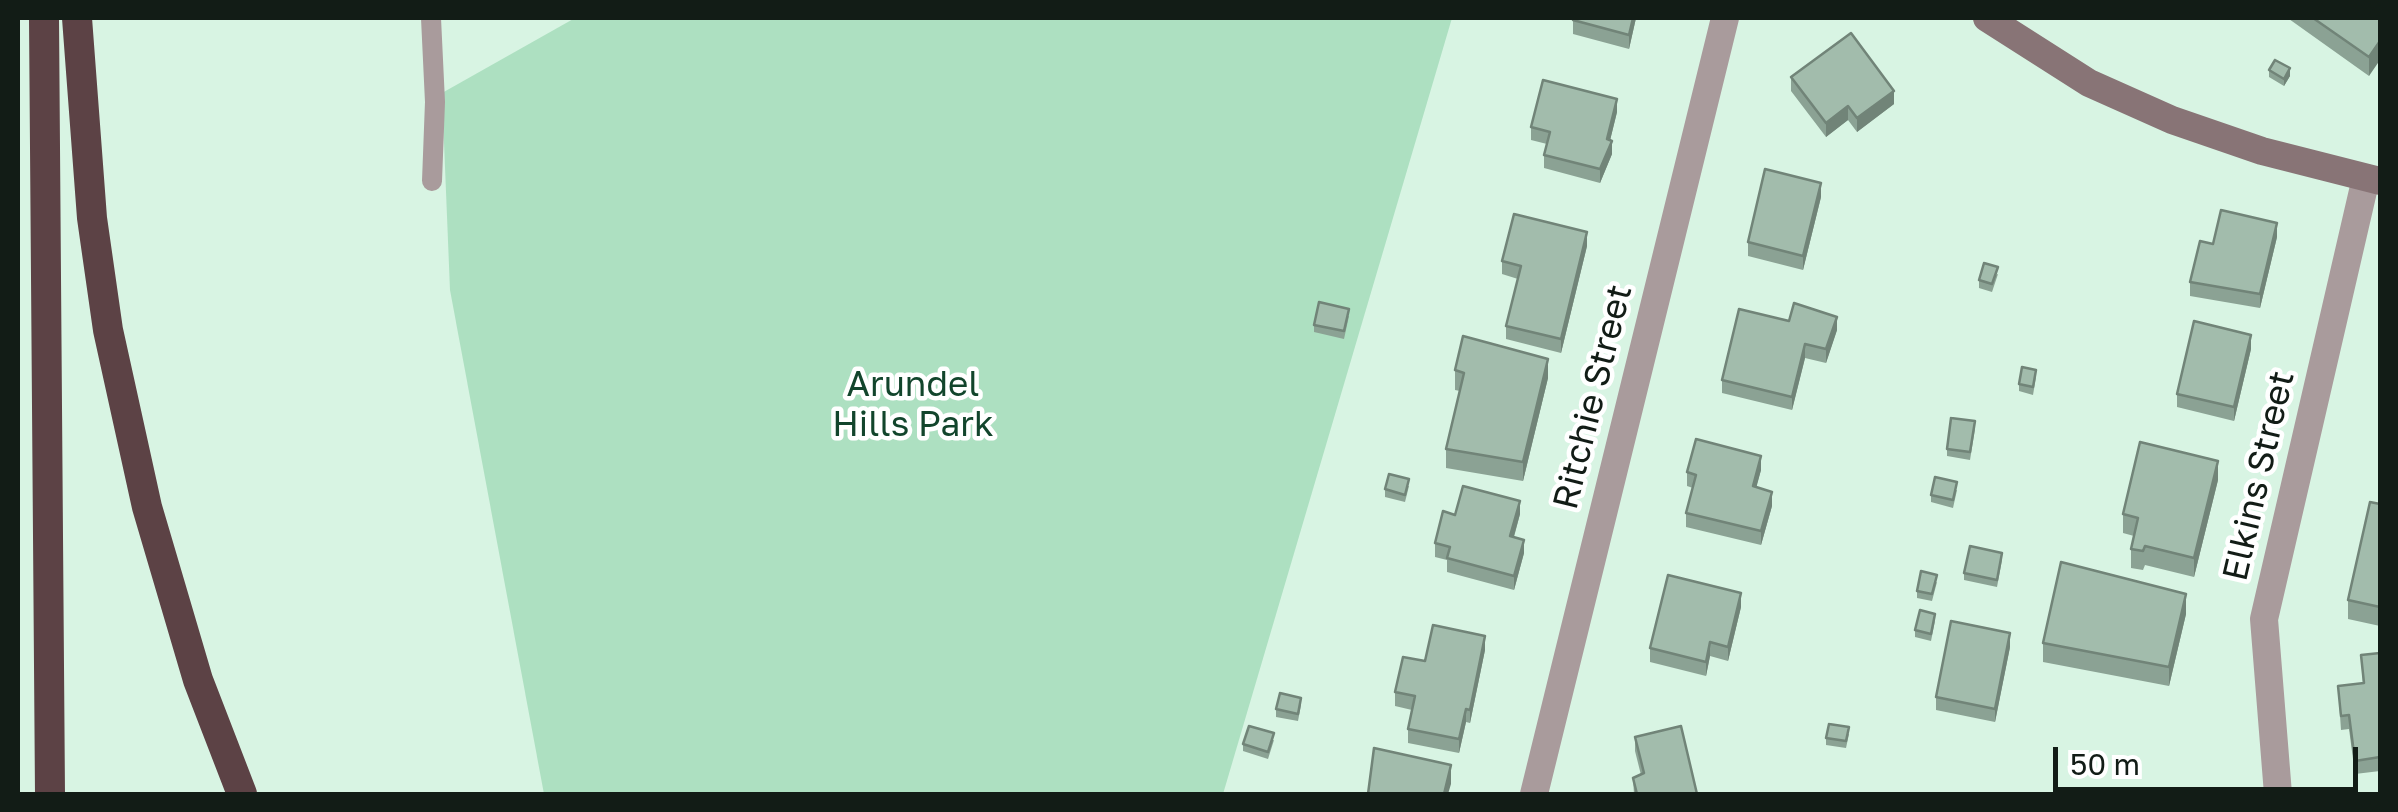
<!DOCTYPE html>
<style>
body{margin:0}
#map{position:relative;width:2398px;height:812px;overflow:hidden;background:#d8f4e3;font-family:"Golos Text",sans-serif}
canvas{display:block}
.frame{position:absolute;inset:0;border:20px solid #121c16;pointer-events:none}
.scale{position:absolute;left:2053px;top:747px;width:305px;height:45px;box-sizing:border-box;border:5px solid #121c16;border-top:0;padding-left:12px;font-size:30px;line-height:35px;white-space:nowrap;color:#121c16;-webkit-text-stroke:8px #fff;paint-order:stroke}
</style>
<div id="map">
<canvas width="2398" height="812"></canvas>
<div class="frame"></div>
<div class="scale">50 m</div>
</div>
<script>
const ctx = document.querySelector('canvas').getContext('2d');
ctx.lineJoin = 'round';
function fillPath(path, color) { ctx.fillStyle = color; ctx.fill(path, 'evenodd'); }
const shape = rows => new Path2D(rows.map(r => 'M' + r).join(''));
function strokePath(path, color, width, dash) { ctx.strokeStyle = color; ctx.lineWidth = width; ctx.lineCap = dash ? 'butt' : 'round'; ctx.setLineDash(dash || []); ctx.stroke(path); }
function label(font, color, halo, rows, align = 'center') {
  ctx.font = font + ' "Golos Text",sans-serif'; ctx.lineWidth = 9; ctx.setLineDash([]); ctx.textBaseline = 'middle'; ctx.strokeStyle = halo; ctx.fillStyle = color; for (const [text, x, y, turn = 0] of rows) {
    ctx.save(); ctx.translate(x, y); ctx.rotate((+turn || 0) * Math.PI / 180); ctx.textAlign = isNaN(turn) ? turn : align; if (halo) ctx.strokeText(text, 0, 0); ctx.fillText(text, 0, 0); ctx.restore();
  }
}
fillPath(shape([
 [575,18,1452,18,1223,794,544,794,450,290,442,93]
]), '#ade0c1');
strokePath(shape([
 [431,18,435,102,432,181]
]), '#a99b9c', 20);
strokePath(shape([
 [1534,794,1725,18],
 [2278,794,2264,619,2366,178]
]), '#a99b9c', 28);
strokePath(shape([
 [1987,18,2089,83,2172,120,2262,151,2380,181]
]), '#887476', 28);
strokePath(shape([
 [44,18,50,794],
 [77,18,92,218,108,330,147,507,198,680,242,794]
]), '#5c4245', 30);
fillPath(shape([
 [1573,18,1636,18,1629,49,1573,34],
 [2289,18,2380,18,2369,76,2289,19],
 [2269,70,2290,76,2284,86,2269,77],
 [1791,77,1894,104,1857,132,1848,120,1826,137,1791,91],
 [1617,112,1610,140,1612,154,1600,183,1544,168,1544,155,1547,144,1531,140,1531,127],
 [1821,197,1803,270,1748,256,1748,242],
 [2277,237,2260,308,2190,296,2190,282],
 [1587,246,1561,353,1506,339,1506,326,1518,279,1502,274,1502,261],
 [1998,274,1992,292,1979,288,1979,280],
 [1349,316,1344,339,1314,332,1314,325],
 [1789,321,1837,330,1826,363,1805,358,1792,410,1722,393,1722,380],
 [2251,349,2234,421,2177,407,2177,394],
 [1455,370,1548,378,1523,481,1446,468,1446,449,1460,391,1455,390],
 [2036,377,2033,395,2019,391,2019,384],
 [1975,429,1970,460,1947,456,1947,449],
 [2380,458,2380,482,2378,481,2378,468],
 [1761,470,1756,487,1772,506,1761,545,1686,527,1686,513,1693,488,1687,486,1687,472],
 [2218,480,2194,577,2145,565,2143,570,2131,568,2131,549,2134,536,2123,533,2123,514],
 [1409,486,1405,502,1385,497,1385,489],
 [1957,490,1953,508,1931,502,1931,495],
 [2380,504,2380,626,2348,619,2348,600],
 [1520,514,1514,537,1524,553,1514,590,1447,572,1447,560,1435,557,1435,543,1455,515],
 [2002,560,1997,587,1964,580,1964,573],
 [1937,582,1932,601,1917,598,1917,591],
 [1741,607,1728,661,1710,656,1706,676,1650,662,1650,648],
 [2186,614,2169,686,2043,662,2043,643],
 [1935,621,1931,641,1915,637,1915,630],
 [2010,647,1995,722,1936,710,1936,697],
 [1485,650,1470,723,1466,722,1459,753,1408,743,1408,729,1412,710,1395,706,1395,692,1425,661],
 [2380,653,2380,771,2355,774,2349,729,2341,730,2338,686,2363,684,2361,655],
 [1301,705,1298,721,1276,717,1276,709],
 [1849,734,1846,748,1826,745,1826,738],
 [1635,737,1697,794,1634,794,1633,778,1641,775,1635,751],
 [1274,740,1268,759,1243,751,1243,744]
]), '#8ba294');
fillPath(shape([
 [1633,18,1636,18,1629,49,1629,35],
 [2380,41,2380,60,2369,76,2369,57],
 [2290,68,2290,76,2284,86,2284,79],
 [1894,91,1894,104,1857,132,1857,118],
 [1617,99,1617,112,1607,153,1607,139],
 [1848,106,1848,120,1826,137,1826,123],
 [1612,141,1612,154,1600,183,1600,169],
 [1821,183,1821,197,1803,270,1803,256],
 [2277,223,2277,237,2260,308,2260,294],
 [1587,232,1587,246,1561,353,1561,339],
 [1837,317,1837,330,1826,363,1826,349],
 [2251,335,2251,349,2234,421,2234,407],
 [1805,344,1805,358,1792,410,1792,397],
 [1548,359,1548,378,1523,481,1523,462],
 [1761,456,1761,470,1753,500,1753,486],
 [2218,461,2218,480,2194,577,2194,558],
 [1772,492,1772,506,1761,545,1761,531],
 [1520,501,1520,514,1510,550,1510,536],
 [1524,540,1524,553,1514,590,1514,576],
 [1741,593,1741,607,1728,661,1728,647],
 [2186,594,2186,614,2169,686,2169,667],
 [2010,633,2010,647,1995,722,1995,709],
 [1485,636,1485,650,1470,723,1470,710],
 [1710,642,1710,656,1706,676,1706,662],
 [1466,709,1466,722,1459,753,1459,739],
 [1451,765,1451,784,1448,794,1444,794]
]), '#718478');
const building = shape([
 [1573,18,1633,18,1629,35,1573,20,1573,18],
 [2313,18,2380,18,2380,41,2369,57,2313,18],
 [1851,33,1894,91,1857,118,1848,106,1826,123,1791,77,1851,33],
 [2275,60,2290,68,2284,79,2269,70,2275,60],
 [1543,80,1617,99,1607,139,1612,141,1600,169,1544,155,1550,132,1531,127,1543,80],
 [1765,169,1821,183,1803,256,1748,242,1765,169],
 [2221,210,2277,223,2260,294,2190,282,2200,241,2213,244,2221,210],
 [1514,214,1587,232,1561,339,1506,326,1521,266,1502,261,1514,214],
 [1984,263,1998,267,1992,284,1979,280,1984,263],
 [1319,302,1349,309,1344,331,1314,325,1319,302],
 [1794,303,1837,317,1826,349,1805,344,1792,397,1722,380,1739,309,1789,321,1794,303],
 [2194,321,2251,335,2234,407,2177,394,2194,321],
 [1463,336,1548,359,1523,462,1446,449,1464,373,1455,370,1463,336],
 [2022,367,2036,370,2033,387,2019,384,2022,367],
 [1951,418,1975,421,1970,452,1947,449,1951,418],
 [1696,439,1761,456,1753,486,1772,492,1761,531,1686,513,1696,475,1687,472,1696,439],
 [2140,442,2218,461,2194,558,2145,546,2143,551,2131,549,2138,518,2123,514,2140,442],
 [1389,474,1409,479,1405,495,1385,489,1389,474],
 [1935,477,1957,482,1953,500,1931,495,1935,477],
 [1463,486,1520,501,1510,536,1524,540,1514,576,1447,558,1450,547,1435,543,1443,511,1455,515,1463,486],
 [2370,502,2380,504,2380,607,2348,600,2370,502],
 [1970,546,2002,553,1997,580,1964,573,1970,546],
 [2061,562,2186,594,2169,667,2043,643,2061,562],
 [1921,571,1937,575,1932,594,1917,591,1921,571],
 [1668,575,1741,593,1728,647,1710,642,1706,662,1650,648,1668,575],
 [1920,610,1935,614,1931,634,1915,630,1920,610],
 [1951,621,2010,633,1995,709,1936,697,1951,621],
 [1433,625,1485,636,1470,710,1466,709,1459,739,1408,729,1415,696,1395,692,1403,657,1425,661,1433,625],
 [2380,653,2380,757,2355,761,2349,715,2341,716,2338,686,2364,683,2361,655,2380,653],
 [1280,693,1301,698,1298,714,1276,709,1280,693],
 [1829,724,1849,727,1846,741,1826,738,1829,724],
 [1249,726,1274,733,1268,752,1243,744,1249,726],
 [1681,726,1697,794,1637,794,1633,778,1644,773,1635,737,1681,726],
 [1374,748,1451,765,1444,794,1368,794,1374,748]
]);
fillPath(building, '#a2bcac');
strokePath(building, '#718478', 2.5);
label('35px', '#12452c', '#fff', [
 ["Arundel",913,385],
 ["Hills Park",913,425]
]);
label('35px', '#121c16', '#fff', [
 ["Ritchie Street",1593,397,-76],
 ["Elkins Street",2259,476,-77]
]);
</script>
